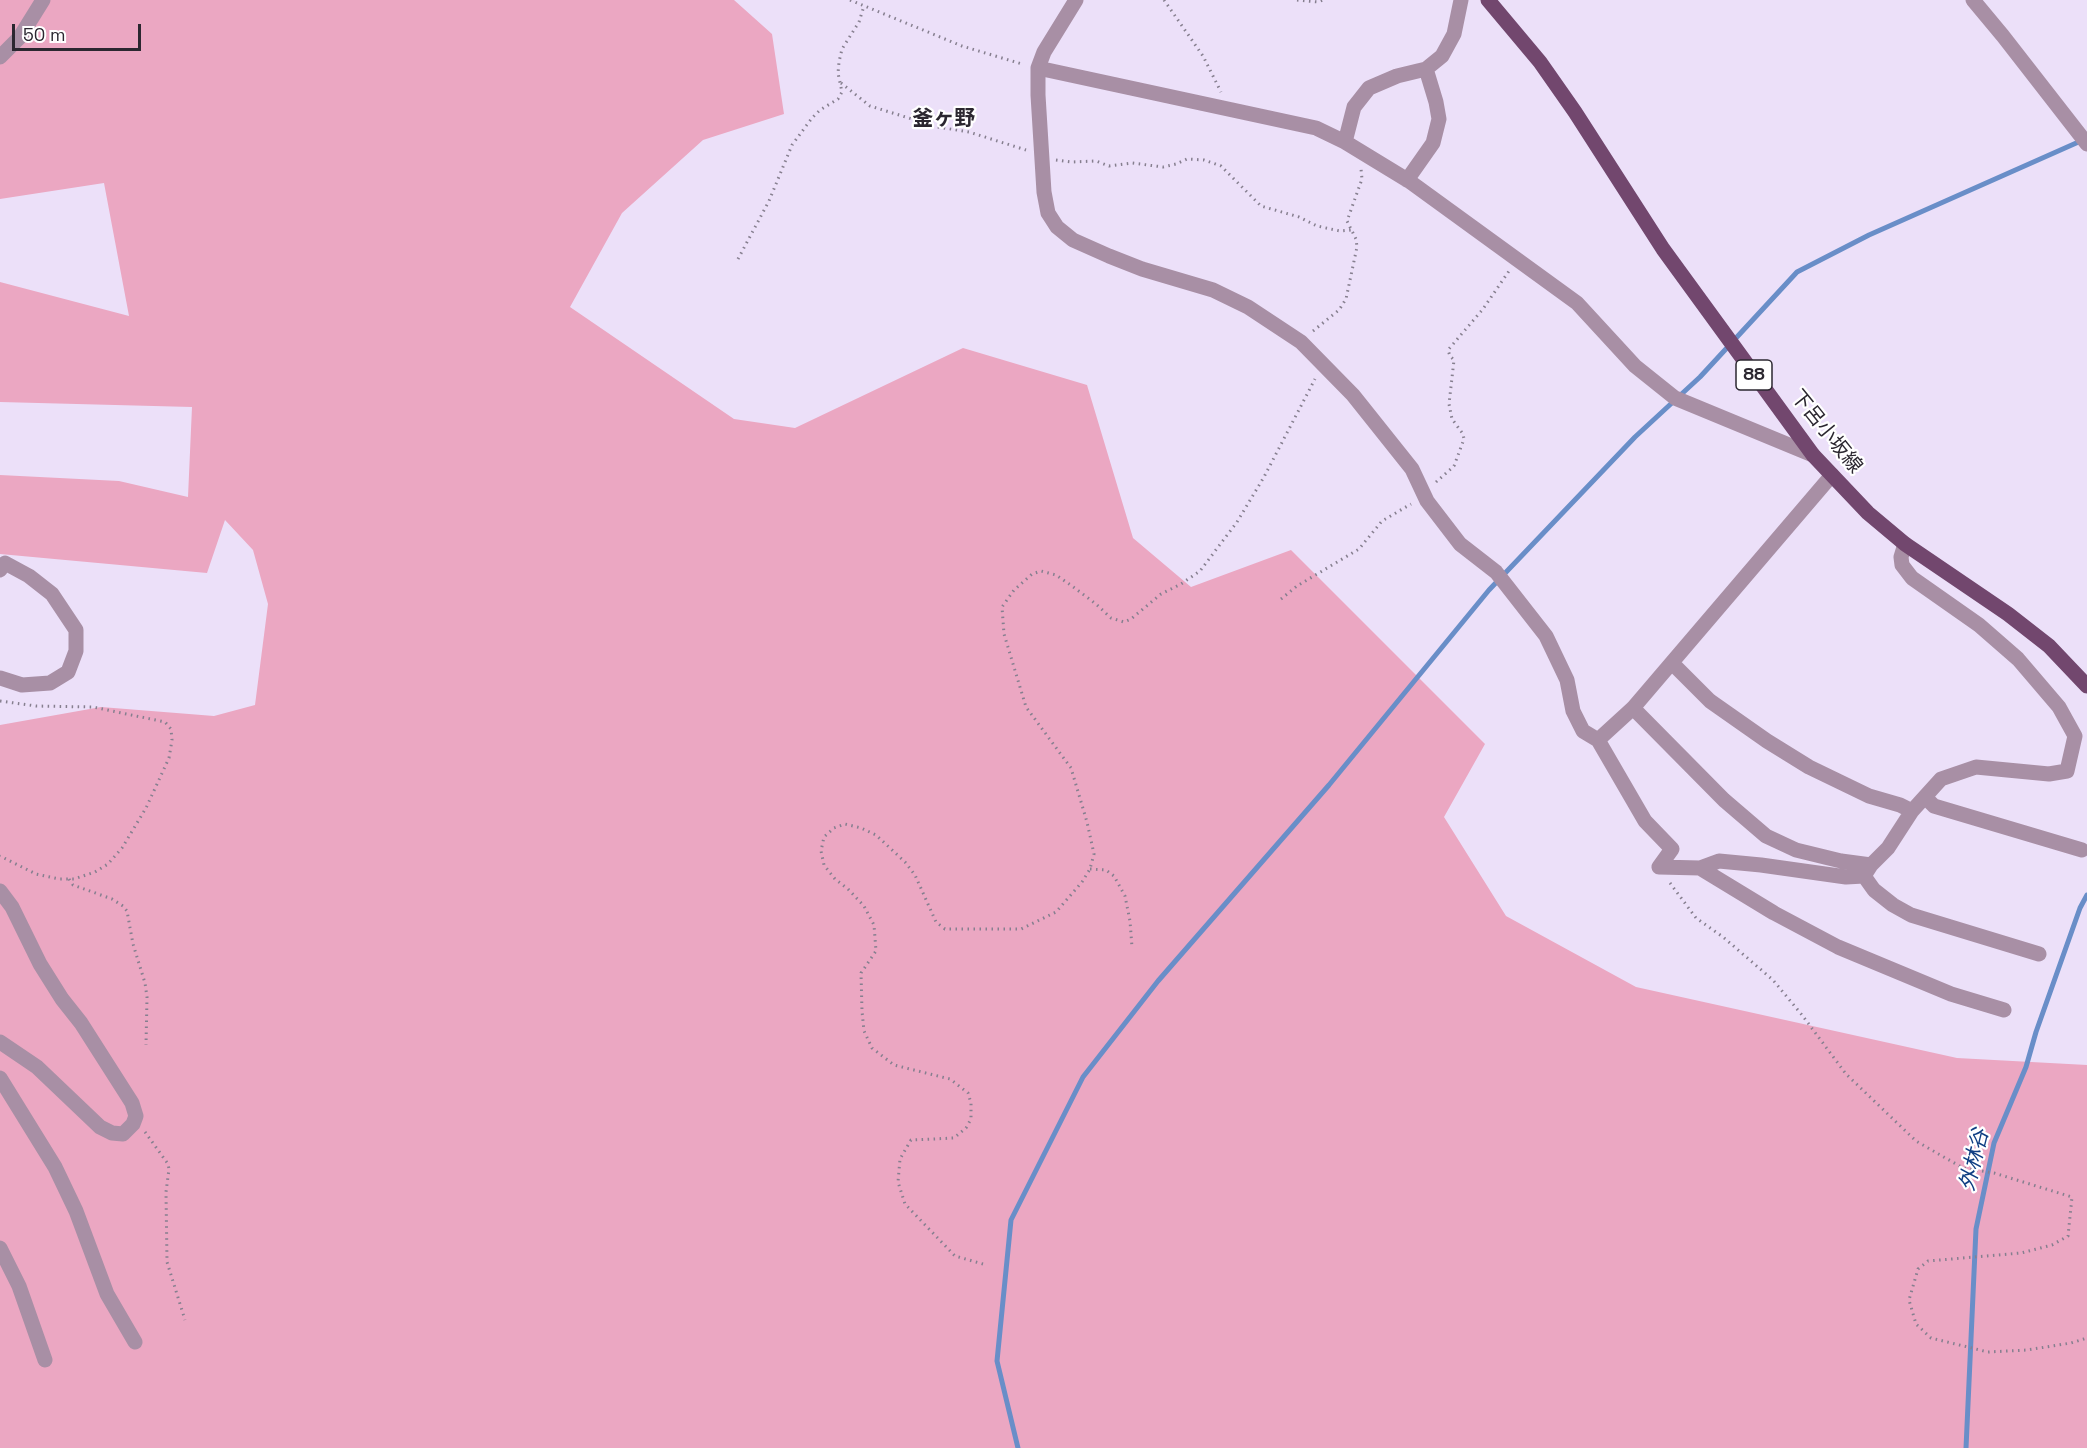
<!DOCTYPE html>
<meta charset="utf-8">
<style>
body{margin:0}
#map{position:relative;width:2087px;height:1448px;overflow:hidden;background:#ece0f9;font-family:"Space Grotesk",sans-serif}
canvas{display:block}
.scale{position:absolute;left:12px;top:24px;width:129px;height:27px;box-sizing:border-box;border:3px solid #2b2730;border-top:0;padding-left:8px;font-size:18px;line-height:21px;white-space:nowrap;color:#2b2730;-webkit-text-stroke:4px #fff;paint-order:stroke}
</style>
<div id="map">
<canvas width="2087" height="1448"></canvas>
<div class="scale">50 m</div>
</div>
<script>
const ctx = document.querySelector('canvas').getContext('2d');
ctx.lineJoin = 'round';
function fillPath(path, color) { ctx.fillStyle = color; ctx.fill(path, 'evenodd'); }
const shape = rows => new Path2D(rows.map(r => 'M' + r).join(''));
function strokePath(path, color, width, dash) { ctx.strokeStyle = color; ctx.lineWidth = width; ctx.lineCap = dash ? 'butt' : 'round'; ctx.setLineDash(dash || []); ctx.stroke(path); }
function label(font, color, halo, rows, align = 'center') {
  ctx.font = font + ' "Space Grotesk","Noto Sans JP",sans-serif'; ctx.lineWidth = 4.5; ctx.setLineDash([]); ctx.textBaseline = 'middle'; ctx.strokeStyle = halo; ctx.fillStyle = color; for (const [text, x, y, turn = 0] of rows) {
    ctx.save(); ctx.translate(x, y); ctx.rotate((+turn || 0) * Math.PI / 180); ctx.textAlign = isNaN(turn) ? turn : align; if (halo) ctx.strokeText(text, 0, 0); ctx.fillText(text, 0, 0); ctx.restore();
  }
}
fillPath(shape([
 [0,0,734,0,772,34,784,114,703,140,622,213,570,307,734,419,795,428,963,348,1087,385,1133,538,1191,587,1291,550,1485,744,1444,817,1506,916,1636,987,1957,1058,2087,1065,2087,1448,0,1448,0,725,101,707,214,716,255,705,268,604,253,550,225,520,207,573,0,554,0,475,119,481,188,497,192,407,0,402,0,282,129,316,104,183,0,199]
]), '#eba7c2');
strokePath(shape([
 [1018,1448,997,1361,1011,1220,1083,1077,1158,981,1329,785,1489,590,1635,437,1700,377,1797,272,1869,235,2083,140],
 [1966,1448,1976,1229,1994,1143,2026,1067,2036,1032,2080,908,2087,895]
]), '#698ec8', 5);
strokePath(shape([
 [850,0,962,46,1022,64],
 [1164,0,1203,56,1221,92],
 [1297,0,1318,2,1323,0],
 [841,83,870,106,938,127,969,132,1026,150],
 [1056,160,1071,162,1096,161,1109,166,1132,163,1163,167,1176,164,1187,159,1204,160,1221,166,1261,206,1299,217,1317,226,1340,231,1351,230],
 [738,259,769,201,792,145,812,118,820,110,838,99,842,92,838,73,839,62,842,49,859,22,864,6],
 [1313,331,1339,310,1346,299,1357,247,1356,239,1347,221,1362,179,1361,169],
 [1436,482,1454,466,1464,439,1463,434,1452,419,1449,404,1454,360,1450,356,1448,350,1483,309,1509,271],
 [1281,599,1297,586,1359,549,1382,521,1411,504],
 [0,701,36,706,93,707,165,722,171,729,172,740,169,758,146,808,122,848,108,864,95,872,74,879,59,879,36,874,0,856],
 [1090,869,1106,870,1114,876,1125,896,1130,921,1132,947],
 [69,879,73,885,112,899,123,906,127,911,133,944,145,983,147,997,146,1045],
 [1670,883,1696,918,1723,937,1773,980,1802,1015,1846,1074,1916,1141,1963,1168,1994,1173,2072,1197,2068,1236,2052,1245,2021,1253,1928,1261,1918,1269,1909,1300,1916,1324,1931,1338,1988,1352,2027,1350,2071,1343,2087,1338],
 [145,1132,168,1164,169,1169,166,1192,167,1262,185,1320],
 [983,1264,955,1256,905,1204,898,1182,900,1159,911,1140,954,1138,966,1128,971,1119,971,1103,968,1093,950,1079,894,1065,872,1048,864,1031,862,1011,861,973,876,951,874,925,864,906,848,889,835,879,824,865,821,851,824,837,834,828,845,824,861,828,876,835,905,862,915,875,936,922,945,929,1021,929,1056,912,1082,882,1090,869,1094,854,1087,822,1071,768,1026,707,1004,634,1002,607,1014,590,1032,574,1041,571,1056,575,1072,586,1096,604,1111,618,1124,622,1131,619,1161,594,1181,584,1200,571,1237,522,1264,477,1315,379]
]), '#867f8f', 3, [1.5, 4.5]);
strokePath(shape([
 [1076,0,1044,52,1038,68,1038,95,1044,192,1048,213,1057,227,1073,240,1109,256,1142,269,1213,290,1248,307,1301,342,1353,395,1412,469,1427,501,1460,544,1496,572,1546,636,1567,680,1573,711,1583,731,1598,740,1645,821,1672,849,1659,867],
 [1973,0,2003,36,2087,144],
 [0,57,20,37,43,0],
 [1038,68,1316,128,1345,142,1409,181,1577,303,1635,366,1675,398,1813,455],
 [1345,142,1354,107,1369,88,1397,76,1426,69,1442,56,1454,34,1461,0],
 [1407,180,1433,143,1439,119,1436,102,1426,69],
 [0,570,5,563,29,576,52,594,76,630,76,651,68,672,50,683,22,685,0,678],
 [1672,663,1710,701,1767,741,1809,767,1869,796,1900,805,1912,811],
 [1633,708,1724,800,1766,836,1796,850,1841,861,1871,865,1888,848,1912,811,1941,779,1976,767,2049,774,2067,771,2075,736,2059,707,2018,659,1979,625,1912,578,1902,565,1901,557,1905,544],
 [1598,740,1633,708,1832,475],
 [1925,797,1934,806,2082,850],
 [1871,865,1864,876,1874,890,1893,905,1911,915,2039,954],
 [1659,867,1700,868,1774,913,1838,947,1951,994,2004,1010],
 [1700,868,1719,861,1761,865,1846,877,1864,876],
 [0,891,12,907,40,964,62,999,81,1023,132,1103,136,1116,133,1124,123,1134,112,1133,100,1127,37,1067,0,1042],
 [0,1078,55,1167,76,1211,107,1294,135,1342],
 [0,1248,19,1286,45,1360]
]), '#a88fa5', 15);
strokePath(shape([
 [1488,0,1540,62,1575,112,1663,249,1813,455,1868,513,1905,544,2008,614,2049,646,2087,686]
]), '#72476e', 15);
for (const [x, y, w] of [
 [1754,375,36]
]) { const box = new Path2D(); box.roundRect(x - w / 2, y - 15, w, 30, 4.5); ctx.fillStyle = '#fff'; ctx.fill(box); strokePath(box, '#2b2730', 1.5); }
label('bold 18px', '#2b2730', null, [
 ["88",1754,375]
]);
label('20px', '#2b2730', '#fff', [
 ["下呂小坂線",1826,432,51]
]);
label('bold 21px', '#2b2730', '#fff', [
 ["釜ヶ野",944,119]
]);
label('italic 21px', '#0f3e83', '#fff', [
 ["外林谷",1975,1160,-76]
]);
</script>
